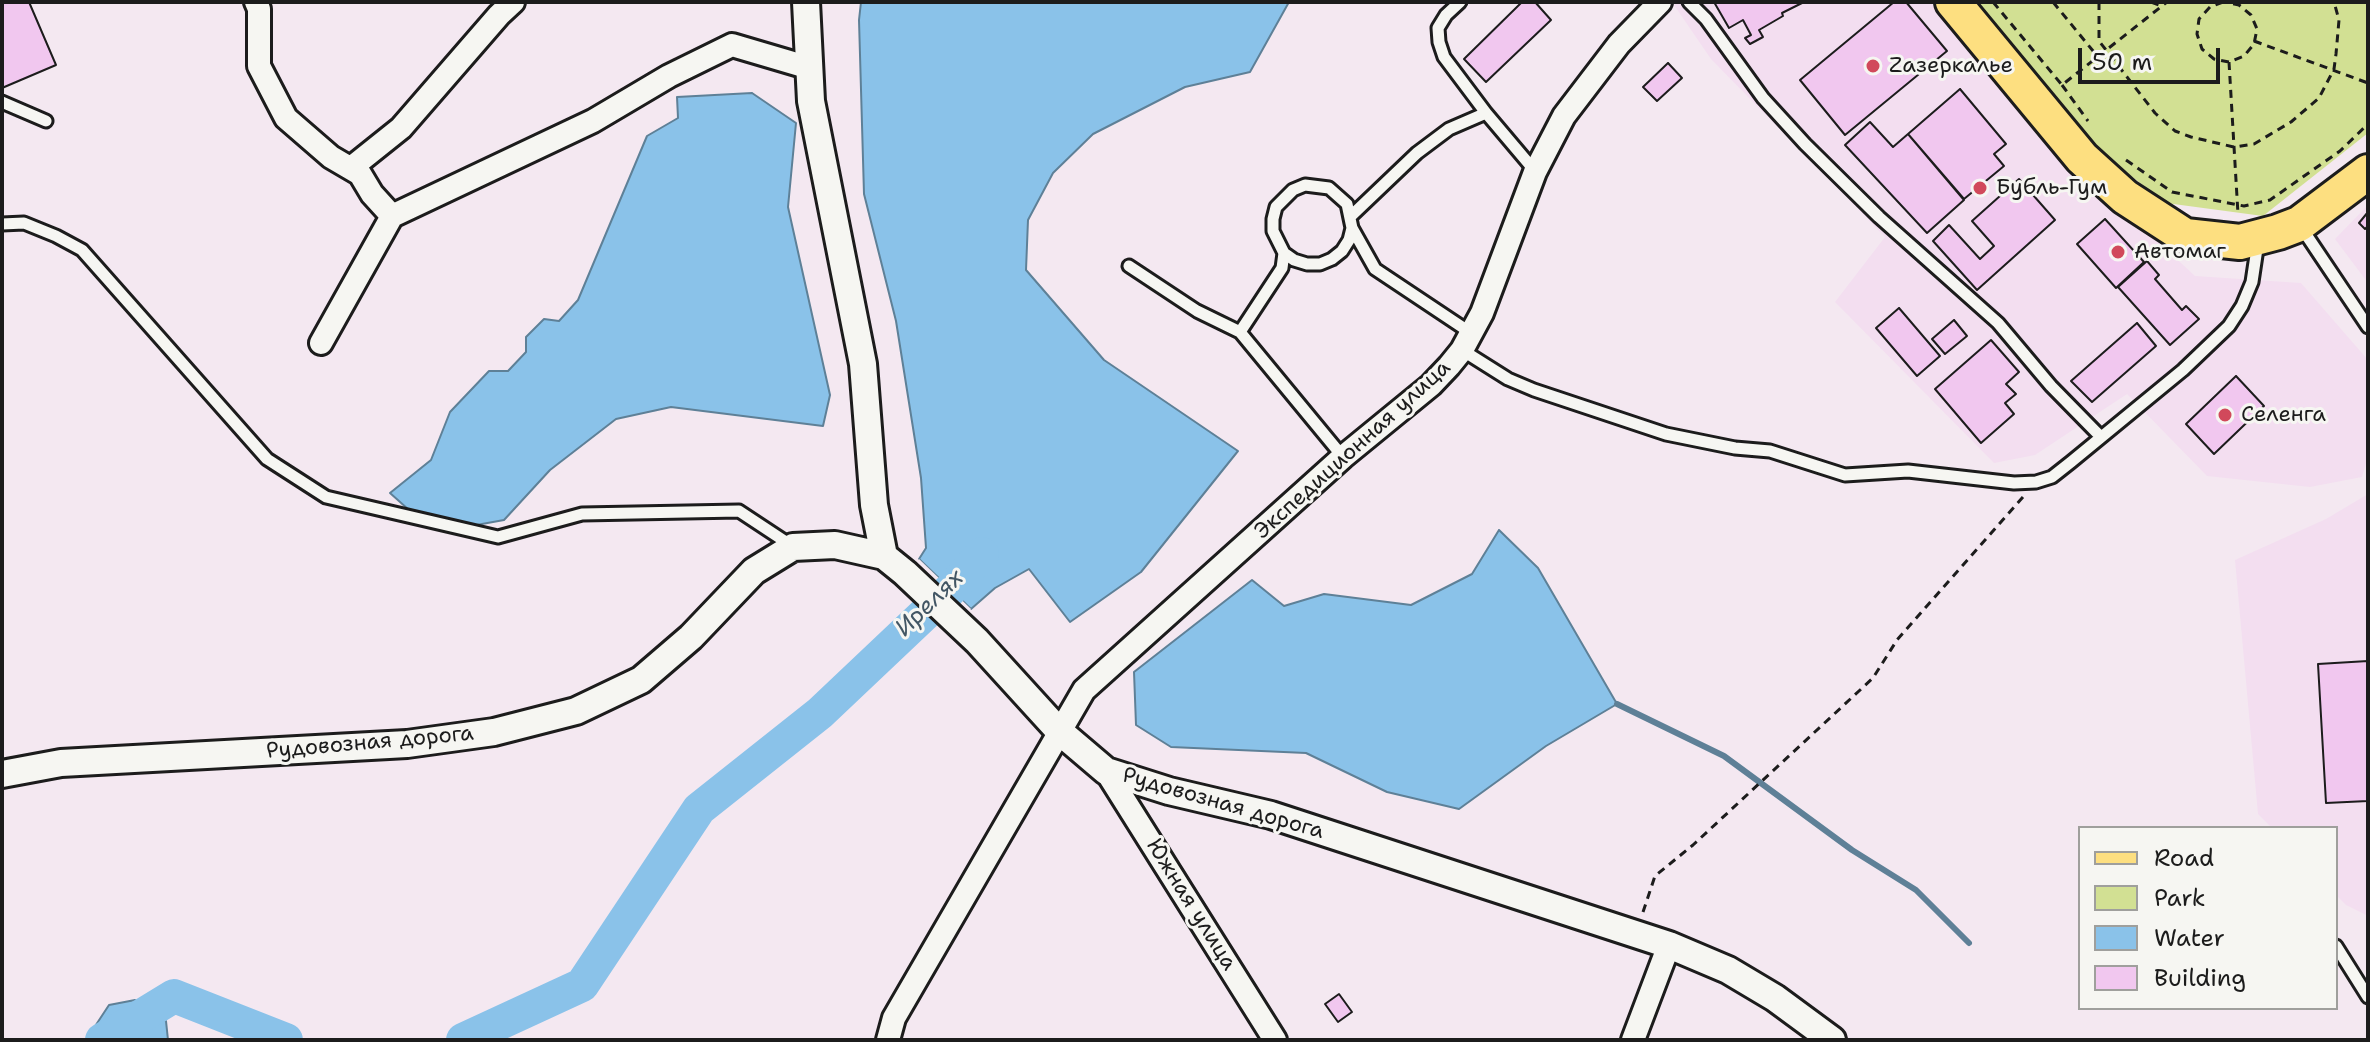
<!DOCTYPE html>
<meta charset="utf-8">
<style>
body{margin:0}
#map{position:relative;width:2370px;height:1042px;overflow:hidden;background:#f4e8f1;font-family:"Shantell Sans",sans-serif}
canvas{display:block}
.frame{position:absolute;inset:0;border:4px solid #1c1c1c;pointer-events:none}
.legend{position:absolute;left:2078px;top:826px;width:260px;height:184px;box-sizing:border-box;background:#f6f6f2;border:2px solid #9f9f9c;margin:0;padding:10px 14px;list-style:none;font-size:24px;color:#1c1c1c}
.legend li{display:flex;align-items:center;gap:16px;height:40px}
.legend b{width:40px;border:2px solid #9f9f9c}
.scale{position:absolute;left:2078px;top:48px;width:142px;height:36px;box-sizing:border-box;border:4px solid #1c1c1c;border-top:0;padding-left:10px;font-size:24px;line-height:28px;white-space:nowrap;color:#1c1c1c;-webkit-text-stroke:6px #f6f6f2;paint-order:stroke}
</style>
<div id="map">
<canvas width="2370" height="1042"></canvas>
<div class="frame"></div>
<ul class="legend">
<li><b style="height:10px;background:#fddf80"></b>Road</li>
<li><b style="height:22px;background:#d2e093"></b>Park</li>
<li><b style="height:22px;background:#8ac2e9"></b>Water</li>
<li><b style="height:22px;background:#f1c7ef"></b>Building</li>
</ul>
<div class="scale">50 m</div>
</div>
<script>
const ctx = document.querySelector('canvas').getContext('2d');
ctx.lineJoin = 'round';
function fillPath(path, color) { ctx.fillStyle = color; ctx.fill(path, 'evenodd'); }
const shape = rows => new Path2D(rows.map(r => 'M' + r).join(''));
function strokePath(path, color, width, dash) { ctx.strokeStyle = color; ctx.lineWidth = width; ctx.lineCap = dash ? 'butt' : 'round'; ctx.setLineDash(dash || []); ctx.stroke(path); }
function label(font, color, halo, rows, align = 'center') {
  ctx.font = font + ' "Shantell Sans",sans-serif'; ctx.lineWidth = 6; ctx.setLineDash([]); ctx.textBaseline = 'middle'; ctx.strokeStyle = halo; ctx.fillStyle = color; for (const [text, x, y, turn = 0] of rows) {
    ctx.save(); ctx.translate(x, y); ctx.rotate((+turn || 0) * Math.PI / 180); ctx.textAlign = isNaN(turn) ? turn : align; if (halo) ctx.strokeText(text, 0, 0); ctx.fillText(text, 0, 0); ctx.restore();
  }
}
fillPath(shape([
 [1678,2,1930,2,2042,134,2195,276,2301,283,2368,360,2368,457,2362,477,2310,487,2207,476,2127,394,2035,455,1994,463,1835,302,1885,237,1711,59,1674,5],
 [2368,205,2368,283,2335,239],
 [2368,494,2368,916,2346,905,2336,895,2336,828,2272,828,2258,814,2235,560,2326,519]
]), '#f3def0');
fillPath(shape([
 [1967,2,2368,2,2368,133,2263,216,2166,203,2091,145]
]), '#d2e093');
const water = shape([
 [861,2,1289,2,1250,72,1185,87,1093,134,1053,173,1028,220,1026,270,1104,360,1238,451,1141,572,1070,622,1029,569,995,588,971,609,919,559,926,548,921,478,896,321,864,194,859,20,861,2],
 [752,93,796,123,788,207,830,395,823,426,671,407,616,419,550,470,504,520,471,526,409,510,390,493,431,460,450,412,489,371,508,371,526,352,526,337,544,319,559,321,578,300,647,136,678,118,677,97,752,93],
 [1499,530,1538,568,1617,704,1546,746,1459,809,1387,792,1306,753,1171,747,1136,725,1134,672,1252,580,1284,606,1324,594,1411,605,1472,574,1499,530],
 [135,1000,166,1021,168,1040,86,1040,109,1005,135,1000]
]);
fillPath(water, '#8ac2e9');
strokePath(water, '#5e8097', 2);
fillPath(shape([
 [919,559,971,609,969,612,916,562]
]), '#f4e8f1');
strokePath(shape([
 [1617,704,1724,756,1852,850,1916,890,1969,943]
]), '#5e8097', 6);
strokePath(shape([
 [102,1040,174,996,286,1040],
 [463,1040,582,985,699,809,820,713,951,589,982,554]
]), '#8ac2e9', 34);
const building = shape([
 [2,2,29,2,56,65,2,88,2,2],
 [1522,2,1535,2,1551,20,1486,82,1464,59,1522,2],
 [1714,2,1804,2,1782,13,1783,16,1759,30,1763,37,1750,44,1745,38,1751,35,1743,20,1729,28,1714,2],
 [1894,2,1906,2,1947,51,1845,135,1800,80,1894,2],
 [1668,63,1682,78,1657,101,1643,87,1668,63],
 [1960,89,2006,144,1994,154,2004,166,1964,199,1908,134,1960,89],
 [1870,122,1893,147,1908,134,1964,200,1927,233,1845,145,1870,122],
 [2019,179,2055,220,1977,290,1933,241,1949,225,1980,259,1994,246,1972,221,2019,179],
 [2368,212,2368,226,2365,229,2359,223,2368,212],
 [2105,219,2144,262,2116,288,2077,244,2105,219],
 [2147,261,2159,275,2155,279,2182,310,2186,306,2199,319,2170,345,2118,287,2147,261],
 [1899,308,1940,356,1917,376,1876,328,1899,308],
 [1954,320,1967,336,1945,354,1932,339,1954,320],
 [2137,323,2156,346,2092,402,2071,381,2137,323],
 [1991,340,2019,372,2006,384,2016,394,2005,403,2014,414,1981,443,1935,389,1991,340],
 [2236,376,2264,406,2214,454,2186,424,2236,376],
 [2368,661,2368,801,2326,803,2318,664,2368,661],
 [1339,994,1352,1012,1338,1022,1325,1004,1339,994]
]);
fillPath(building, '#f1c7ef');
strokePath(building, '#1c1c1c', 2);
const service = shape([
 [1460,2,1446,15,1438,28,1439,42,1444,57,1486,113,1535,171],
 [1689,2,1706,19,1763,98,1805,144,1879,217,1998,323,2051,386,2100,436],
 [2,102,46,121],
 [1351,216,1417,153,1449,129,1486,113],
 [2,224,24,223,56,236,82,250,267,459,326,497,498,537,582,514,739,511,792,546],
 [2301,227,2368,327],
 [1352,228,1349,240,1342,251,1332,259,1320,264,1307,264,1294,260,1284,253,1273,231,1273,219,1276,207,1293,190,1305,185,1329,188,1347,204,1352,228,1375,269,1471,333],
 [1284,253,1282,268,1240,332,1343,457],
 [1129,266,1197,311,1240,332],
 [1462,350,1508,379,1534,390,1666,434,1735,448,1770,451,1845,475,1908,471,2014,483,2036,482,2052,477,2071,462,2183,370,2229,326,2242,306,2252,282,2258,242],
 [2336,946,2368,997]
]);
const minor = shape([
 [256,2,259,9,259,66,286,118,331,157,360,174,372,194,392,216],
 [351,168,401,128,499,15,513,2],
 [321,343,392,216,593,121,669,76,732,45,810,68],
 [1106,771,1275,1040],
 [888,1040,894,1018,1084,690,1343,457,1431,385,1449,366,1462,350,1482,313,1535,172,1564,116,1619,44,1660,2],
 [1633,1040,1669,945]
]);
const tertiary = shape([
 [806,2,811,101,863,364,874,505,884,556],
 [2,774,61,763,407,744,494,732,576,711,641,680,691,637,754,571,793,547,835,545,884,556,905,573,977,641,1059,731,1106,771,1169,791,1271,815,1669,945,1728,970,1775,998,1832,1040]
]);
const primary = shape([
 [1953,2,2082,158,2125,197,2185,236,2240,242,2278,232,2299,224,2368,172]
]);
strokePath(service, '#1c1c1c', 17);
strokePath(minor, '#1c1c1c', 28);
strokePath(tertiary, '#1c1c1c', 32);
strokePath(primary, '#1c1c1c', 40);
strokePath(shape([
 [1993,2,2062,85,2167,2],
 [2053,2,2098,57],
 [2099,2,2099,41,2155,113,2175,131,2191,137,2234,147,2254,144,2291,122,2319,98,2334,69,2336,54,2339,20,2334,2],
 [2151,2,2162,6],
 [2223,2,2210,7,2199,19,2197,34,2202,49,2214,59,2229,62,2244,56,2254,44,2257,29,2251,15,2239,5,2225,2],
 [2254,41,2368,83],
 [2229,62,2238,214],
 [2062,85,2088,121],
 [2126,160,2172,192,2244,206,2270,200,2340,151,2368,124],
 [1643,912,1655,876,1693,845,1873,678,1897,640,2023,497]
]), '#1c1c1c', 3, [8, 6]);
strokePath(service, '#f6f6f2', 11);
strokePath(minor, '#f6f6f2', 22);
strokePath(tertiary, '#f6f6f2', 26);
strokePath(primary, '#fddf80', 34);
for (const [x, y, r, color] of [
 [1873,66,8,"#d1495b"],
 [1980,188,8,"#d1495b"],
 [2118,252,8,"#d1495b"],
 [2225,415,8,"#d1495b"]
]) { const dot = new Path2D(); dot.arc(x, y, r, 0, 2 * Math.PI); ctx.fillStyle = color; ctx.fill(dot); strokePath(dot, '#f6f6f2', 3); }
label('22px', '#1c1c1c', '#f6f6f2', [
 ["Zазеркалье",1889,66],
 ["Бубль-Гум",1996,188],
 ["Автомаг",2134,252],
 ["Селенга",2241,415]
], 'left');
label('22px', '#1c1c1c', '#f6f6f2', [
 ["Экспедиционная улица",1353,450,-42],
 ["Рудовозная дорога",370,743,-5],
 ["Рудовозная дорога",1223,804,16],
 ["Южная улица",1191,905,58]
]);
label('italic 24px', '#425664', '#f6f6f2', [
 ["Ирелях",930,604,-44]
]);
</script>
